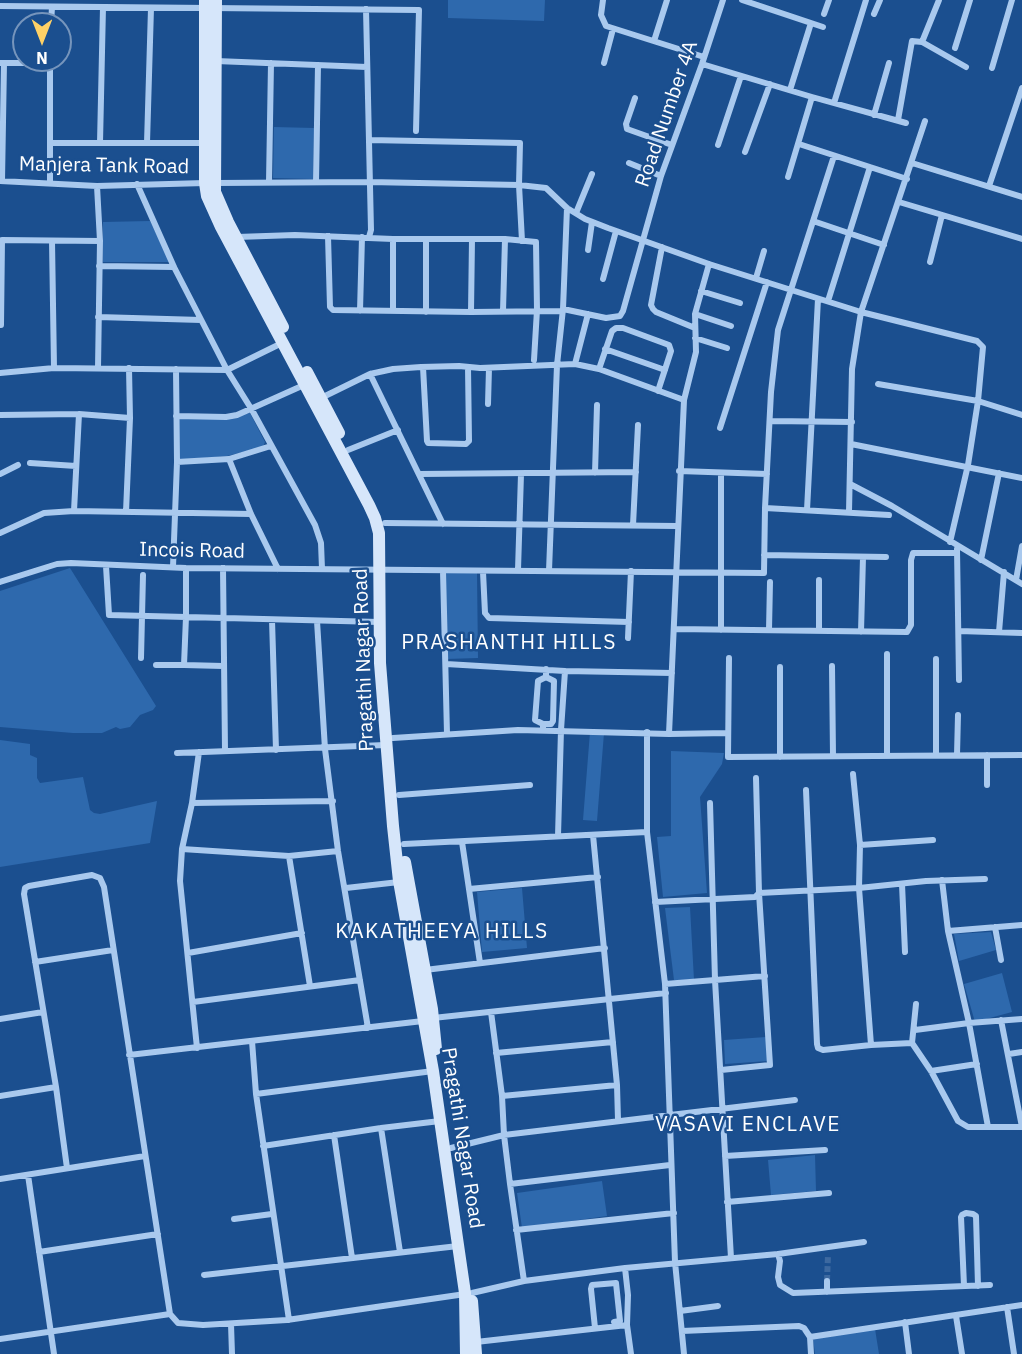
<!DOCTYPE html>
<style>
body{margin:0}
#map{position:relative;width:1022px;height:1354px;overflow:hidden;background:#1b4f8f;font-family:"IBM Plex Sans",sans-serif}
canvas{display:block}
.north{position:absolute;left:12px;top:12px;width:60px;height:60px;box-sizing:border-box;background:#1b4f8f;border:2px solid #7695bc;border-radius:50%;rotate:180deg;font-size:16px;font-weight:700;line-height:24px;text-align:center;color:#fff}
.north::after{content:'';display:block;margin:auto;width:21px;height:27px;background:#ffd166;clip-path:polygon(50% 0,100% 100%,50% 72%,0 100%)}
</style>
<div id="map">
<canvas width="1022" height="1354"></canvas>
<div class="north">N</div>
</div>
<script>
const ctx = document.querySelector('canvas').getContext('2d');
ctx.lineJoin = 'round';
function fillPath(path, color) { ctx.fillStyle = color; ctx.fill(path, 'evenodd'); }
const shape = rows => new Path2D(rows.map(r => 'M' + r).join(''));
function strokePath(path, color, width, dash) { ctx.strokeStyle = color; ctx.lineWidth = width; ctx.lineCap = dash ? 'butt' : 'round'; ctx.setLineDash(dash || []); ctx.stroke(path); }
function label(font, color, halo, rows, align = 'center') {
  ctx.font = font + ' "IBM Plex Sans",sans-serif'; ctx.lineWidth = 5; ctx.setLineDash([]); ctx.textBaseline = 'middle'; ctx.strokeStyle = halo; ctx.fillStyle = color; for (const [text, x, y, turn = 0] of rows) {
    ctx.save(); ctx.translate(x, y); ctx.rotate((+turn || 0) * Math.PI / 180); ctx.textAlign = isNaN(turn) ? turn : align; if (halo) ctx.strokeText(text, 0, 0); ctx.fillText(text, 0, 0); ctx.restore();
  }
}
fillPath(shape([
 [448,0,545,0,544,21,448,18],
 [274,127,314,128,313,179,273,178],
 [150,221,170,262,103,262,103,222],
 [250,413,265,442,263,447,227,456,179,460,179,419],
 [70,568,156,706,153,710,140,715,130,727,120,729,116,727,102,733,73,733,0,727,0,591],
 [446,573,477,573,478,658,446,659],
 [590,732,604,733,597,821,583,820],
 [0,740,30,744,30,755,37,758,37,778,40,783,83,777,90,810,94,813,100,814,157,801,150,843,0,867],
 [671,751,724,753,722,764,700,797,707,893,663,897,657,837,671,836],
 [522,888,527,948,482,952,477,892],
 [690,907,694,980,674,980,665,908],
 [991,932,996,950,959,961,954,934],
 [1002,973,1012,1012,975,1022,964,984],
 [766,1037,768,1061,725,1064,724,1040],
 [815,1155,816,1191,771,1195,768,1160],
 [602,1181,607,1216,522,1228,517,1193],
 [875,1329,879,1354,815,1354,813,1338]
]), '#2e69ad');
strokePath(shape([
 [827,1281,828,1255]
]), '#3d69a0', 6, [6, 3]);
strokePath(shape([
 [603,0,601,15,606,26,704,57],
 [742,0,823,27],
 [0,6,419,10,416,131],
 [366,9,371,230,369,237],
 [824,14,829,0],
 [874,14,880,0],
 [51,24,52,7],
 [654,41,667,0],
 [922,42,939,0],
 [955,48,970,0],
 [216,61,367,67],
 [0,63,50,63],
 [604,63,613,29],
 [702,64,812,97,906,123],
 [992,68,1012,0],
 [790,90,811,23],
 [635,98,626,124,627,129,672,145],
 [834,103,866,0],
 [874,115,889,63],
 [898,120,912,41,922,42,966,67],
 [369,140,520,143,519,185,522,241],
 [50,143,205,143],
 [100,143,103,7],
 [147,143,151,8],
 [799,144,907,179],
 [718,145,741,76],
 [745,152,770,84],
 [629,163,661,176],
 [912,163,1022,197],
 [788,177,812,97],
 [0,181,97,186,205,183],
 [2,181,4,63],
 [50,182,50,60],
 [269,182,271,63],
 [316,182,318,65],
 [216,183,369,182,519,185,546,188,567,208,585,219,608,228,709,264,861,312,977,341,983,347,978,401,968,465,950,542],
 [137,184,174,267,227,370,252,410,315,525,321,543,322,569],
 [97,186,100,241,98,368],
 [989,186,1022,88],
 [899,202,1022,239],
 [576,213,592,174],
 [813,221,884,245],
 [328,236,330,307,333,310,471,312,562,311],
 [237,237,295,235,393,239,505,239,536,242,537,310,534,360],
 [426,239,426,312],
 [52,241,54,368],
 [662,247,651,305,653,309,656,312,695,328],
 [588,250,592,222],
 [930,262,942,215],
 [99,266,174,267],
 [756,278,764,251],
 [603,279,616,231],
 [701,291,740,303],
 [828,301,870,167],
 [563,309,606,318,620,316,623,311,661,176,702,64,723,0],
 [360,311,362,237],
 [393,311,393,239],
 [503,311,505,239],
 [471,312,472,239],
 [695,314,731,326],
 [98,317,201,320],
 [1,325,2,240,100,241],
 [695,338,727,348],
 [605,349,665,370],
 [575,364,588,314],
 [423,367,427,441,428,443,466,444,469,441,468,367],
 [599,369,612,331,616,328,623,328,669,345,671,351,658,391],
 [0,373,54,368,227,370,282,343],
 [370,374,393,369,421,367,459,366,480,368,575,364,599,369,684,400],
 [878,384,978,401,1022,415],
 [321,398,370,374,443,524],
 [488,404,489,368],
 [0,415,79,414,130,418],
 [176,416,226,417,237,415,304,385],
 [771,421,852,422],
 [720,428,767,282],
 [851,444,1022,478],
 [348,450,398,430],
 [229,459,251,514,278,569],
 [177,462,229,459,271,446],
 [30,463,76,466],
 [679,471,767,474],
 [595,473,597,405],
 [721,473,721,630],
 [0,474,18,465],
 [420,474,636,472],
 [850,484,892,506,1022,584],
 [765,508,889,515],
 [807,510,818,299],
 [74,511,79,414],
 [126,512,130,418,129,368],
 [849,512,852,369,861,312,925,121],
 [385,523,677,526],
 [633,525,638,425],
 [0,533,44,513,74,511,251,514],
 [957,549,959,680],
 [764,555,886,557],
 [981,560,999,473],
 [106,566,109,615,379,622],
 [173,567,177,462,176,369],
 [223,568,225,751],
 [518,570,521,474],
 [443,571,447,734],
 [549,571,557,365,563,309,567,208],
 [483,572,485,613,489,618,629,622],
 [819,580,819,631],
 [1016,580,1022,546],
 [0,582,57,564,71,563,186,568,764,573,765,508,771,392,778,330,834,156],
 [272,620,276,750],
 [317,621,325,749,338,851,368,1028],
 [675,629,907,632,911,625,911,560,913,553,957,553],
 [769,630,770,582],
 [959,631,1022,633],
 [861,632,863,557],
 [999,632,1004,572],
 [628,638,631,571],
 [887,654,887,756],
 [141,658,143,575],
 [729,658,728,757,1022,755],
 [446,664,565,671,672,673],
 [156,665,184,665,186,617,186,568],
 [184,665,223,666],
 [832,666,833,756],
 [543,724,551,724,553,721,554,681,546,677],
 [543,730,543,724,535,720,538,681,546,677,546,669],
 [647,732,647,832,665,984,675,1262,684,1354],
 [669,734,684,400,696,352,695,314,709,264],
 [393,738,518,730,669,734,728,733],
 [177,753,386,745],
 [936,755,936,659],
 [957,755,958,715],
 [987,755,987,785],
 [780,757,780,667],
 [853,774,860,845,859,888,871,1045],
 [806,790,817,1044,818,1048,823,1050,871,1045,912,1043],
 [399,795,530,785],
 [192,803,333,801],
 [710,803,715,980,731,1258],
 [593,835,617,1085,618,1120],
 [558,836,561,730,565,671],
 [462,842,480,963],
 [404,844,647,832],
 [860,845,933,840],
 [182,849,289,856,338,851],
 [289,856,310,986],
 [942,880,948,931,969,1023,988,1127],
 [902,884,905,952],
 [346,888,399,882],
 [469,889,598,877],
 [655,902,755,897,759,893,859,888,926,881,985,879],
 [995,927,1001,960],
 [948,931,1022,925],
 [188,953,302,933],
 [35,962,113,950],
 [425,970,605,948],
 [665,984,765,976],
 [193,1002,360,980],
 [916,1004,912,1043,931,1071,958,1121,968,1127,1022,1127],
 [491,1012,502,1096,504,1135,510,1184,524,1281],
 [433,1018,666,993],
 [0,1019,43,1012],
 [1001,1020,1022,1127],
 [915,1030,969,1023,1022,1019],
 [252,1041,256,1094,289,1320],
 [197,1048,180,881,182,849,192,803,199,752],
 [496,1053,613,1042],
 [1009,1054,1022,1052],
 [129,1055,423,1021],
 [721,1070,770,1065,759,893,756,778],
 [931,1071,977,1064],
 [256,1094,433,1071],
 [0,1096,56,1087],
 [502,1096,617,1085],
 [381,1128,400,1252],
 [334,1135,352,1258],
 [263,1146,381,1128,440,1121],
 [451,1148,504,1135,795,1100],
 [725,1156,825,1150],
 [67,1168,56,1087,24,894,25,888,29,886,92,875,100,878,104,887,170,1314,178,1323,203,1325,287,1320,472,1293,524,1281,625,1268,778,1254,864,1242],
 [28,1175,54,1354],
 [0,1179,145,1156],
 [510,1184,670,1165],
 [727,1202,829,1193],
 [234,1219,272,1214],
 [516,1230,674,1213],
 [39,1252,158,1234],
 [778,1254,780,1261,778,1277,780,1285,793,1293,990,1285],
 [625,1268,628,1295,627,1325,631,1354],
 [204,1275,458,1246],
 [827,1281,827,1292],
 [964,1286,961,1217,962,1215,966,1213,973,1214,976,1216,978,1286],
 [1007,1307,1014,1354],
 [680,1311,718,1306],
 [956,1316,962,1354],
 [905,1322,909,1354],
 [231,1324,232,1354],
 [595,1328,591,1289,592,1285,616,1283,620,1321,614,1322],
 [682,1331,799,1326,804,1328,810,1337,1022,1305],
 [810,1337,811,1354],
 [0,1339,170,1314],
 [476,1342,627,1325]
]), '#a9c9ee', 6);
strokePath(shape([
 [205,0,205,183,207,196,221,227,369,505,375,518,379,533,380,663,393,826,399,881,433,1071,457,1238,465,1293,466,1354],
 [216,0,215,192,228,222,283,327],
 [307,372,339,433],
 [405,862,432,1009,436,1049],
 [472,1301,476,1354]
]), '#d6e6fa', 12);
label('20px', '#fff', '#1b4f8f', [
 ["Road Number 4A",667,114,-71],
 ["Manjera Tank Road",104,166,1],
 ["Incois Road",192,551,1],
 ["Pragathi Nagar Road",364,660,-92],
 ["Pragathi Nagar Road",462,1138,81]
]);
ctx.letterSpacing = '1.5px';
label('21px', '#fff', '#1b4f8f', [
 ["PRASHANTHI HILLS",509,643],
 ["KAKATHEEYA HILLS",442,932],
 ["VASAVI ENCLAVE",748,1125]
]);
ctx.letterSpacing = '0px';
</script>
